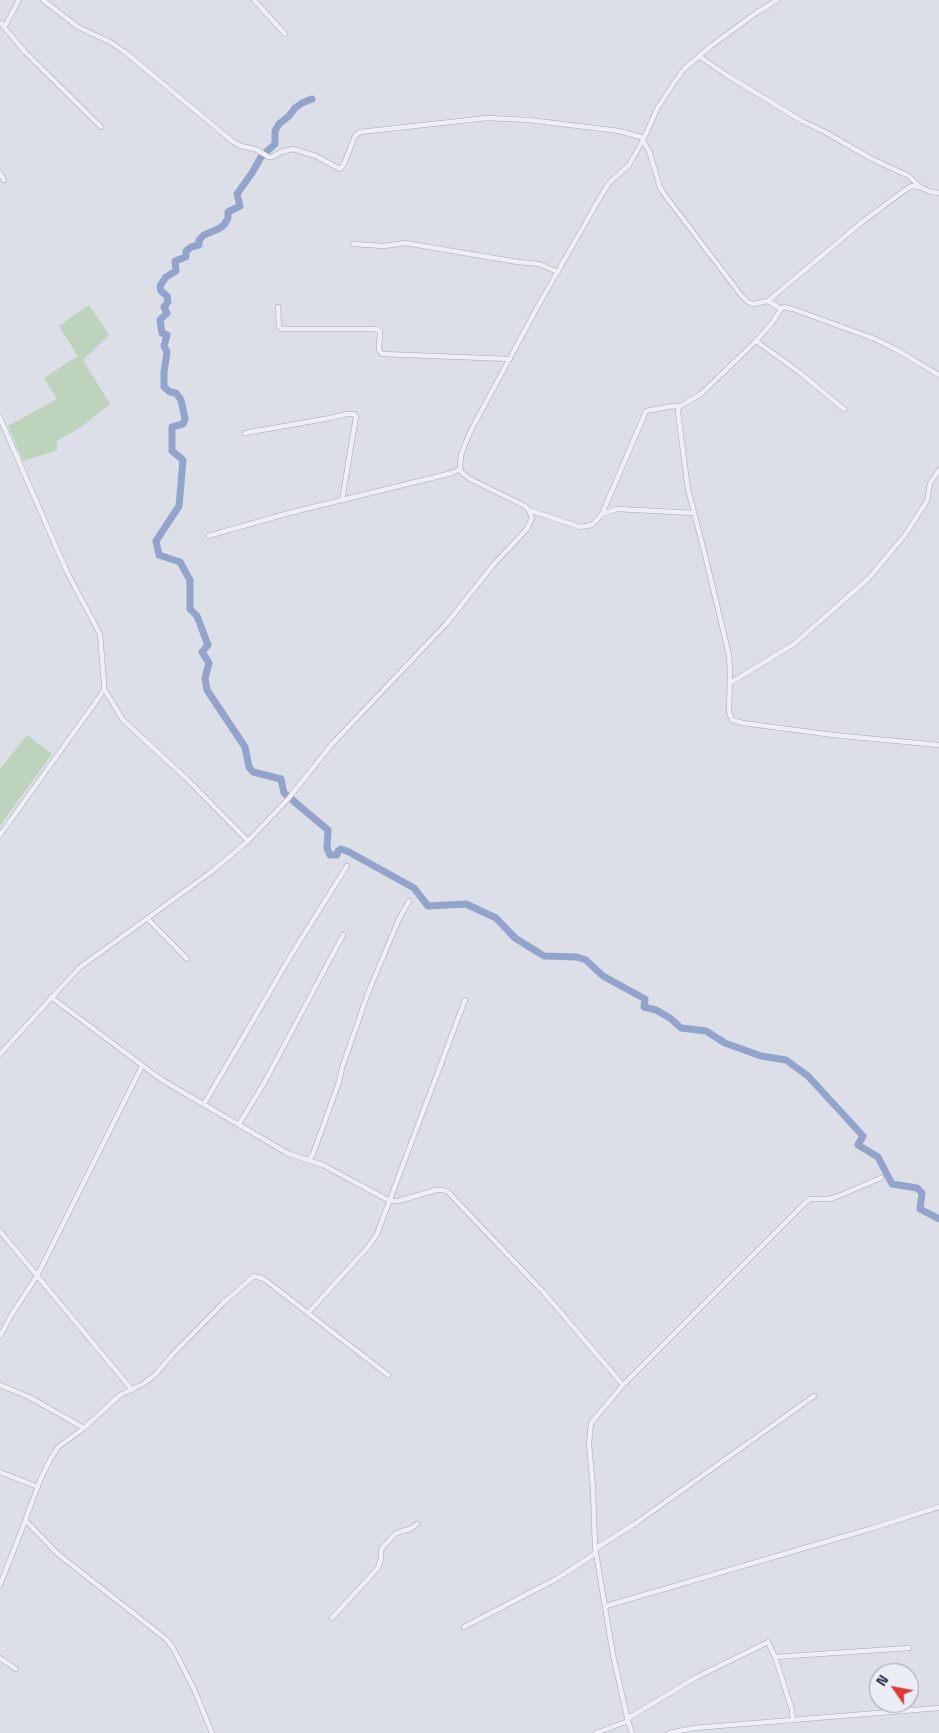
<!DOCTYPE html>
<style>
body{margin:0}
#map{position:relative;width:939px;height:1733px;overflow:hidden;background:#dcdee8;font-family:"Space Grotesk",sans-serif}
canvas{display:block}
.north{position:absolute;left:869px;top:1663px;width:50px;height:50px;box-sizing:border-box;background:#ebedf5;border:1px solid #9b9fac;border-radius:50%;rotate:303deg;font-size:14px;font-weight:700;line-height:20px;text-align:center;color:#24293f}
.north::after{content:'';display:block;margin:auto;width:18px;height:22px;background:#db3b32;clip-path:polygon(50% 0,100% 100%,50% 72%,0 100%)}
</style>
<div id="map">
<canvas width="939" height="1733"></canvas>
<div class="north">N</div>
</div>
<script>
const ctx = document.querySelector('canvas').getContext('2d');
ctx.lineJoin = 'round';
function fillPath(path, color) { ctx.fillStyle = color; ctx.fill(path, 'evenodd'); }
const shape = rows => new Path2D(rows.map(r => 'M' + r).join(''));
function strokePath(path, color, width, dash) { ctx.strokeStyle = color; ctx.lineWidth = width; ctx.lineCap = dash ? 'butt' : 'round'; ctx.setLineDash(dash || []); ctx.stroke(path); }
fillPath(shape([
 [89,305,109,335,83,360,110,404,81,427,57,441,57,450,23,461,8,426,57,399,44,378,78,356,59,326],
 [27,735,52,754,0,826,0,769]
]), '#bdd3bc');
strokePath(shape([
 [312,99,302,103,295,108,289,116,279,124,275,131,275,144,261,157,252,173,237,194,240,206,228,212,228,218,224,225,218,229,204,235,199,240,199,245,191,247,186,251,186,257,175,261,176,271,166,277,160,286,161,291,167,296,168,302,164,307,167,313,160,320,162,333,167,335,164,346,167,352,164,372,164,387,170,392,176,393,181,400,185,419,183,424,172,427,172,451,183,460,179,506,156,541,159,555,180,562,190,580,190,609,197,616,208,645,202,652,209,663,205,678,207,690,245,747,249,767,253,772,281,779,284,793,328,830,327,848,330,855,337,855,338,851,341,849,349,852,414,888,428,906,466,904,496,918,515,938,544,956,577,957,586,960,603,976,645,999,644,1007,656,1010,670,1018,681,1028,706,1031,725,1043,761,1056,786,1060,808,1076,863,1136,858,1145,878,1157,892,1184,917,1188,922,1193,920,1209,939,1219]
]), '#92a3cc', 7);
const minor = shape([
 [43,0,78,27,110,42,125,52,232,141,241,146,255,149,269,157,272,157,281,152,293,149,316,156,340,169,344,164,355,136,360,132,487,118,529,120,619,131,641,137,649,151,660,187,664,194,741,295,748,302,753,304,768,301,862,222,905,190,912,186,920,187],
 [254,0,285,34],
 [0,23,5,26,19,0],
 [3,26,25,52,101,127],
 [699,56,725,74,802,121,825,132,872,159,909,176,920,187,931,192,939,193],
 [0,173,4,180],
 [353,244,384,246,405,243,518,262,539,264,558,272],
 [768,301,781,309,784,307,793,309,875,339,897,350,939,375],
 [278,307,279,327,283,329,374,329,380,331,379,350,382,354,510,359],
 [756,341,799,372,844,409],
 [679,407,701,394,756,341,772,323,781,309],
 [0,418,67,572,100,634,104,683,104,689,100,696,0,835],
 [245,433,330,418,347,414,354,414,356,417,342,500],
 [529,510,580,527,592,525,602,514,646,411,673,406,679,407,678,413,688,489,706,559,729,655,730,673,729,712,732,720,743,723,833,735,939,745],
 [602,514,617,509,694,513],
 [208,536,289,513,452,473,460,469],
 [730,683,794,644,868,579,905,535,927,501,930,483,939,470],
 [104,689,123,720,188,780,248,841],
 [147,918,187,959],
 [51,997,162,1080,289,1154,323,1165,390,1201,398,1201,436,1190,443,1190,448,1192,545,1294,623,1385],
 [0,1054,79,968,211,872,248,841,288,799,332,744,447,623,494,564,527,529,532,518,529,510,525,506,470,479,461,472,460,466,461,455,470,432,538,306,598,201,609,183,629,165,643,140,658,107,676,80,684,69,711,46,756,13,777,0],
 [204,1104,293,952,347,866],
 [239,1124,263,1085,343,935],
 [308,1160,313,1154,339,1082,342,1068,368,993,399,919,409,901],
 [0,1231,132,1390],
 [308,1313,368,1247,377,1234,465,1000],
 [0,1336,12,1314,37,1276,142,1066],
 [0,1385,29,1397,84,1428],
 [0,1472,38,1487],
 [595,1549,636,1523,814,1396],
 [0,1585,26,1519],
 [606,1606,873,1528,939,1507],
 [332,1618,378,1568,381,1559,381,1552,382,1548,395,1534,402,1531,410,1529,417,1524],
 [464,1627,558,1578,596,1553],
 [775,1657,909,1648],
 [0,1658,16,1669],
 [627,1719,695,1678,768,1642,775,1657,792,1710,793,1720],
 [628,1721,613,1655,595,1547,593,1488,589,1444,591,1423,623,1385,803,1205,810,1199,828,1199,836,1197,881,1178],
 [212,1733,194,1689,173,1648,166,1639,58,1554,26,1521,26,1518,41,1478,51,1458,58,1447,84,1428,120,1395,143,1384,155,1375,173,1354,223,1303,254,1276,264,1279,388,1375],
 [596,1733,628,1721,632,1733],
 [669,1733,694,1728,939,1708]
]);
strokePath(minor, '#a5a8b5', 5.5);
strokePath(minor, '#eff0f6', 4.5);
</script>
